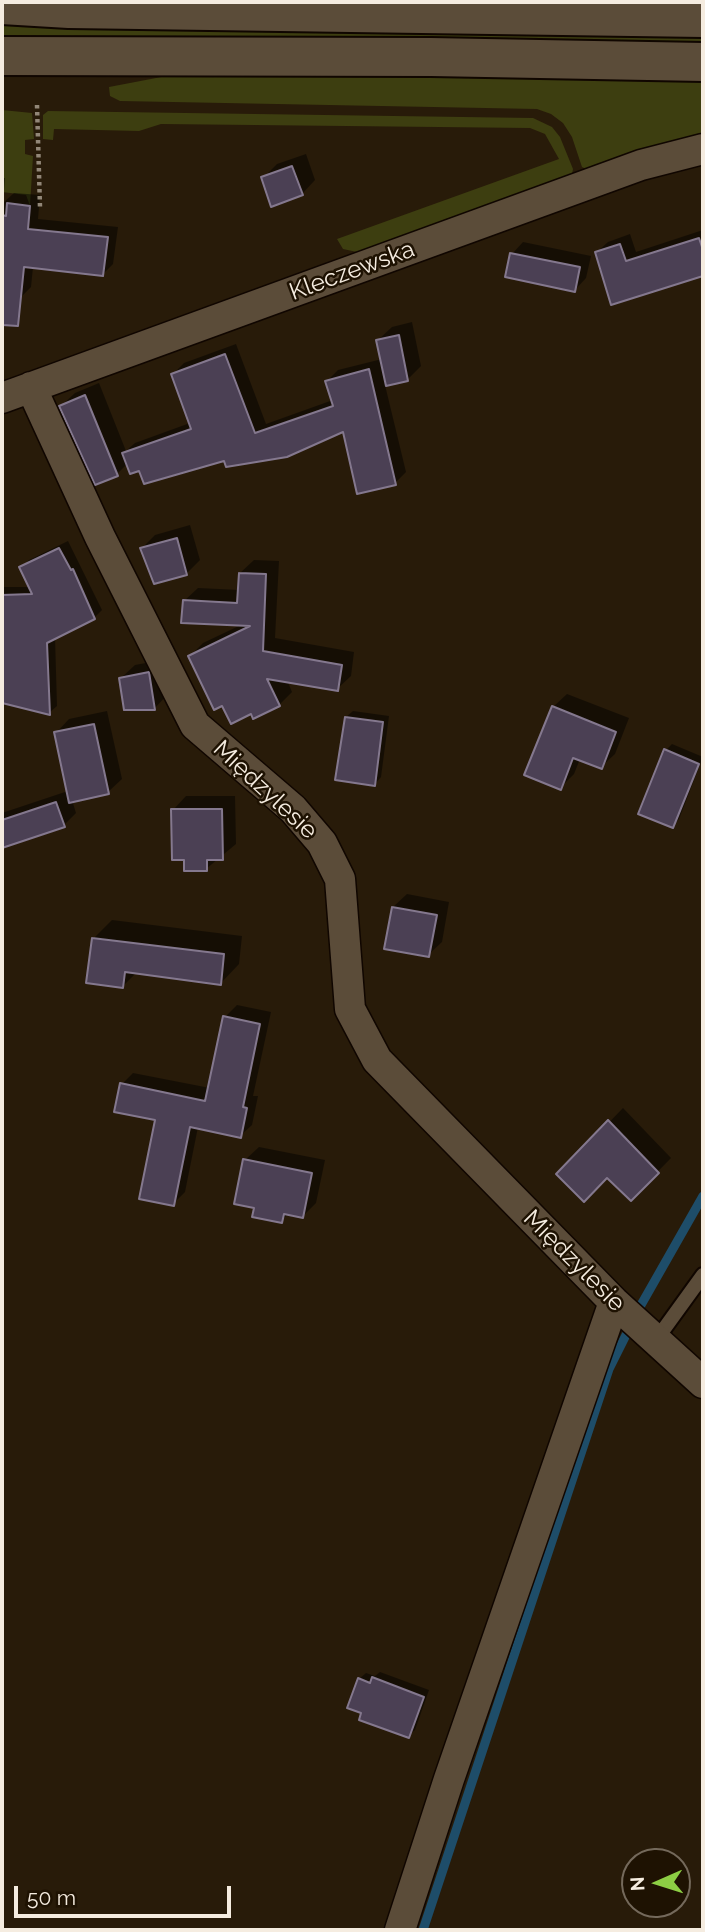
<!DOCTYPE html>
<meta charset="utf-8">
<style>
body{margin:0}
#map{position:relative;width:705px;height:1932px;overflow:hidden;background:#281b09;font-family:Raleway,sans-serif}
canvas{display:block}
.frame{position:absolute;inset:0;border:4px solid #f5ece0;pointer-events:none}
.north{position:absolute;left:621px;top:1848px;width:70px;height:70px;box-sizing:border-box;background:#1e1202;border:2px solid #74695b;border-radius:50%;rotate:267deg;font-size:19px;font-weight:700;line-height:28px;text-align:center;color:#f5ece0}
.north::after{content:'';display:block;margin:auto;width:24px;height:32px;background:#8dce44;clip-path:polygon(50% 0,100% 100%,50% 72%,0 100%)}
.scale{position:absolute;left:14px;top:1886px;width:217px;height:32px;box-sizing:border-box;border:4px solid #f5ece0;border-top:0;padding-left:9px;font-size:21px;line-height:24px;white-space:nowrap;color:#f5ece0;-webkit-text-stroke:5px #1e1202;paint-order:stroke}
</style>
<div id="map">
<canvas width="705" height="1932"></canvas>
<div class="frame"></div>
<div class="north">N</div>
<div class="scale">50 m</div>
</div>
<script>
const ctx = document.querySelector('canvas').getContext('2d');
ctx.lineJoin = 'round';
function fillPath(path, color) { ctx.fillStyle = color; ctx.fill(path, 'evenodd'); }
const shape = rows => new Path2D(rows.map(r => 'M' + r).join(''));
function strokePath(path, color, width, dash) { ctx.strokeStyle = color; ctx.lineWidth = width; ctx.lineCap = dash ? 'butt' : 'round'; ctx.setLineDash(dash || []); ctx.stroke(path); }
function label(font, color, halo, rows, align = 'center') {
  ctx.font = font + ' Raleway,sans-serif'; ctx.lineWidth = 5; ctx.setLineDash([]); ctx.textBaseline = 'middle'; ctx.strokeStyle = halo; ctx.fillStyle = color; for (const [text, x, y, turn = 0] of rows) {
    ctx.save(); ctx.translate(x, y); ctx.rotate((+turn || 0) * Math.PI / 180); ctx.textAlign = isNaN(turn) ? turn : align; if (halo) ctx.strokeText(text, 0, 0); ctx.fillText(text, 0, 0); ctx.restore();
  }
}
fillPath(shape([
 [2,21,703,34,703,46,2,38],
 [177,74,703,79,703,135,586,169,582,167,572,137,563,123,551,114,537,109,120,101,110,96,109,87],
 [2,110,32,113,34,139,25,140,25,154,33,156,30,206,26,195,2,192],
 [48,111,533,118,552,127,560,137,573,169,572,174,357,252,343,249,337,239,559,159,545,134,530,128,161,124,139,131,54,129,53,140,43,139,43,115]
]), '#3d3e10');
fillPath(shape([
 [306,154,315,180,302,194,263,178,277,164],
 [2,178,5,178,3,203,14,193,40,195,38,219,118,227,113,264,103,274,33,267,31,287,20,298,2,296],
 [703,230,703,274,613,303,597,252,608,242,630,234,636,252],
 [523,242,591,256,586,278,575,290,512,254],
 [412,322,421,366,407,380,385,385,406,472,395,483,344,430,226,459,140,469,128,463,117,474,61,406,75,393,99,383,126,451,135,443,190,423,173,374,184,363,236,344,266,424,333,400,327,381,338,370,382,359,378,340,392,327],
 [190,525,200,560,186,574,142,548,155,535],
 [68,541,102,610,94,618,55,637,57,706,49,713,2,701,2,587,31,587,21,568,29,560],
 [254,560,279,561,275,638,354,652,351,676,337,689,287,680,292,692,279,705,252,712,223,703,190,656,203,643,243,624,184,601,198,588,240,590,240,573],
 [162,660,167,695,154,709,121,678,135,665],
 [567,694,629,718,615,754,601,767,580,759,574,774,560,788,553,707],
 [107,711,122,779,108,792,72,800,76,813,64,825,2,846,2,813,68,791,56,733,69,719],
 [353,711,389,716,381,777,375,784,346,717],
 [672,744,703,757,679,819,673,826,666,750],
 [186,796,235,796,236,844,206,869,173,810],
 [407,894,449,902,442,942,428,955,393,907],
 [112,920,242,936,239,964,221,983,137,972,123,986,93,939],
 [237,1005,271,1012,253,1096,258,1096,252,1125,240,1136,198,1127,185,1192,173,1204,157,1119,122,1084,133,1073,210,1088,225,1017],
 [623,1108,671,1158,631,1199,607,1176,559,1174],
 [259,1147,325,1160,316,1203,303,1216,289,1213,281,1221,256,1207,245,1160],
 [380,1672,429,1690,415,1730,408,1736,364,1712,359,1679,366,1673,375,1676]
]), '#0007');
strokePath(shape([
 [641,1305,703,1196],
 [423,1930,609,1369,626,1335]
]), '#1e4d69', 9);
const building = shape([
 [292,166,303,195,271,207,261,177,292,166],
 [7,203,30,206,28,229,108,237,103,276,24,267,18,326,2,325,2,215,6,216,7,203],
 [699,238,703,250,703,276,611,305,595,252,620,244,626,261,699,238],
 [510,253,580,267,575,292,505,277,510,253],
 [399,335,408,381,386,386,376,340,399,335],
 [225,354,255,433,333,406,325,381,369,369,396,485,357,494,343,432,287,457,226,467,224,461,144,484,139,471,130,474,122,453,191,429,171,374,225,354],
 [85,395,118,476,95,485,59,406,85,395],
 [177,538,187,575,154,584,140,548,177,538],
 [59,548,71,570,73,569,95,619,47,643,50,715,2,703,2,595,32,594,19,567,59,548],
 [239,573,266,574,263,651,342,665,338,691,267,679,280,706,253,719,251,714,231,724,222,706,214,710,188,656,250,626,181,623,183,600,237,603,239,573],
 [149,672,155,710,124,710,119,678,149,672],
 [552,706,616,732,602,769,573,758,561,790,524,775,552,706],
 [345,717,383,722,375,786,335,780,345,717],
 [94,724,109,794,69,803,54,732,94,724],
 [664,749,699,764,673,828,638,814,664,749],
 [56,802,65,827,2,848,2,820,56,802],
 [171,809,222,809,223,860,207,860,207,871,184,871,184,860,172,860,171,809],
 [392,907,437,915,429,957,384,949,392,907],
 [92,938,224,954,221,985,125,972,123,988,86,983,92,938],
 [223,1016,260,1024,243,1107,247,1108,241,1138,190,1127,174,1206,139,1199,155,1120,114,1112,120,1083,205,1101,223,1016],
 [608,1120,659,1173,631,1201,607,1178,584,1202,556,1174,608,1120],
 [243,1159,312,1173,303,1218,284,1214,282,1223,252,1217,254,1208,234,1204,243,1159],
 [372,1677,424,1697,409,1738,359,1720,361,1713,347,1708,358,1678,370,1683,372,1677]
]);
fillPath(building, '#4b4054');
strokePath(building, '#84788e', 2);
const service = shape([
 [656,1340,703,1275]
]);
const minor = shape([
 [31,387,100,537,195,725,293,809,322,843,340,879,350,1009,377,1060,614,1302,703,1383],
 [2,398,641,165,703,149],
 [400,1930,449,1779,614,1302]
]);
const secondary = shape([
 [2,5,69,9,703,18],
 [2,56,431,57,703,62]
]);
strokePath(service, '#100600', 18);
strokePath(minor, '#100600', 33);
strokePath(secondary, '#100600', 42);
strokePath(shape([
 [37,105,40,207]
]), '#928778', 4.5, [3.5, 3.5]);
strokePath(service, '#5b4c39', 14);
strokePath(minor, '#5b4c39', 30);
strokePath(secondary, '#5b4c39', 38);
label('24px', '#f5ece0', '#1e1202', [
 ["Kleczewska",352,271,-20],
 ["Międzylesie",265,790,43],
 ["Międzylesie",574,1261,45]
]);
</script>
